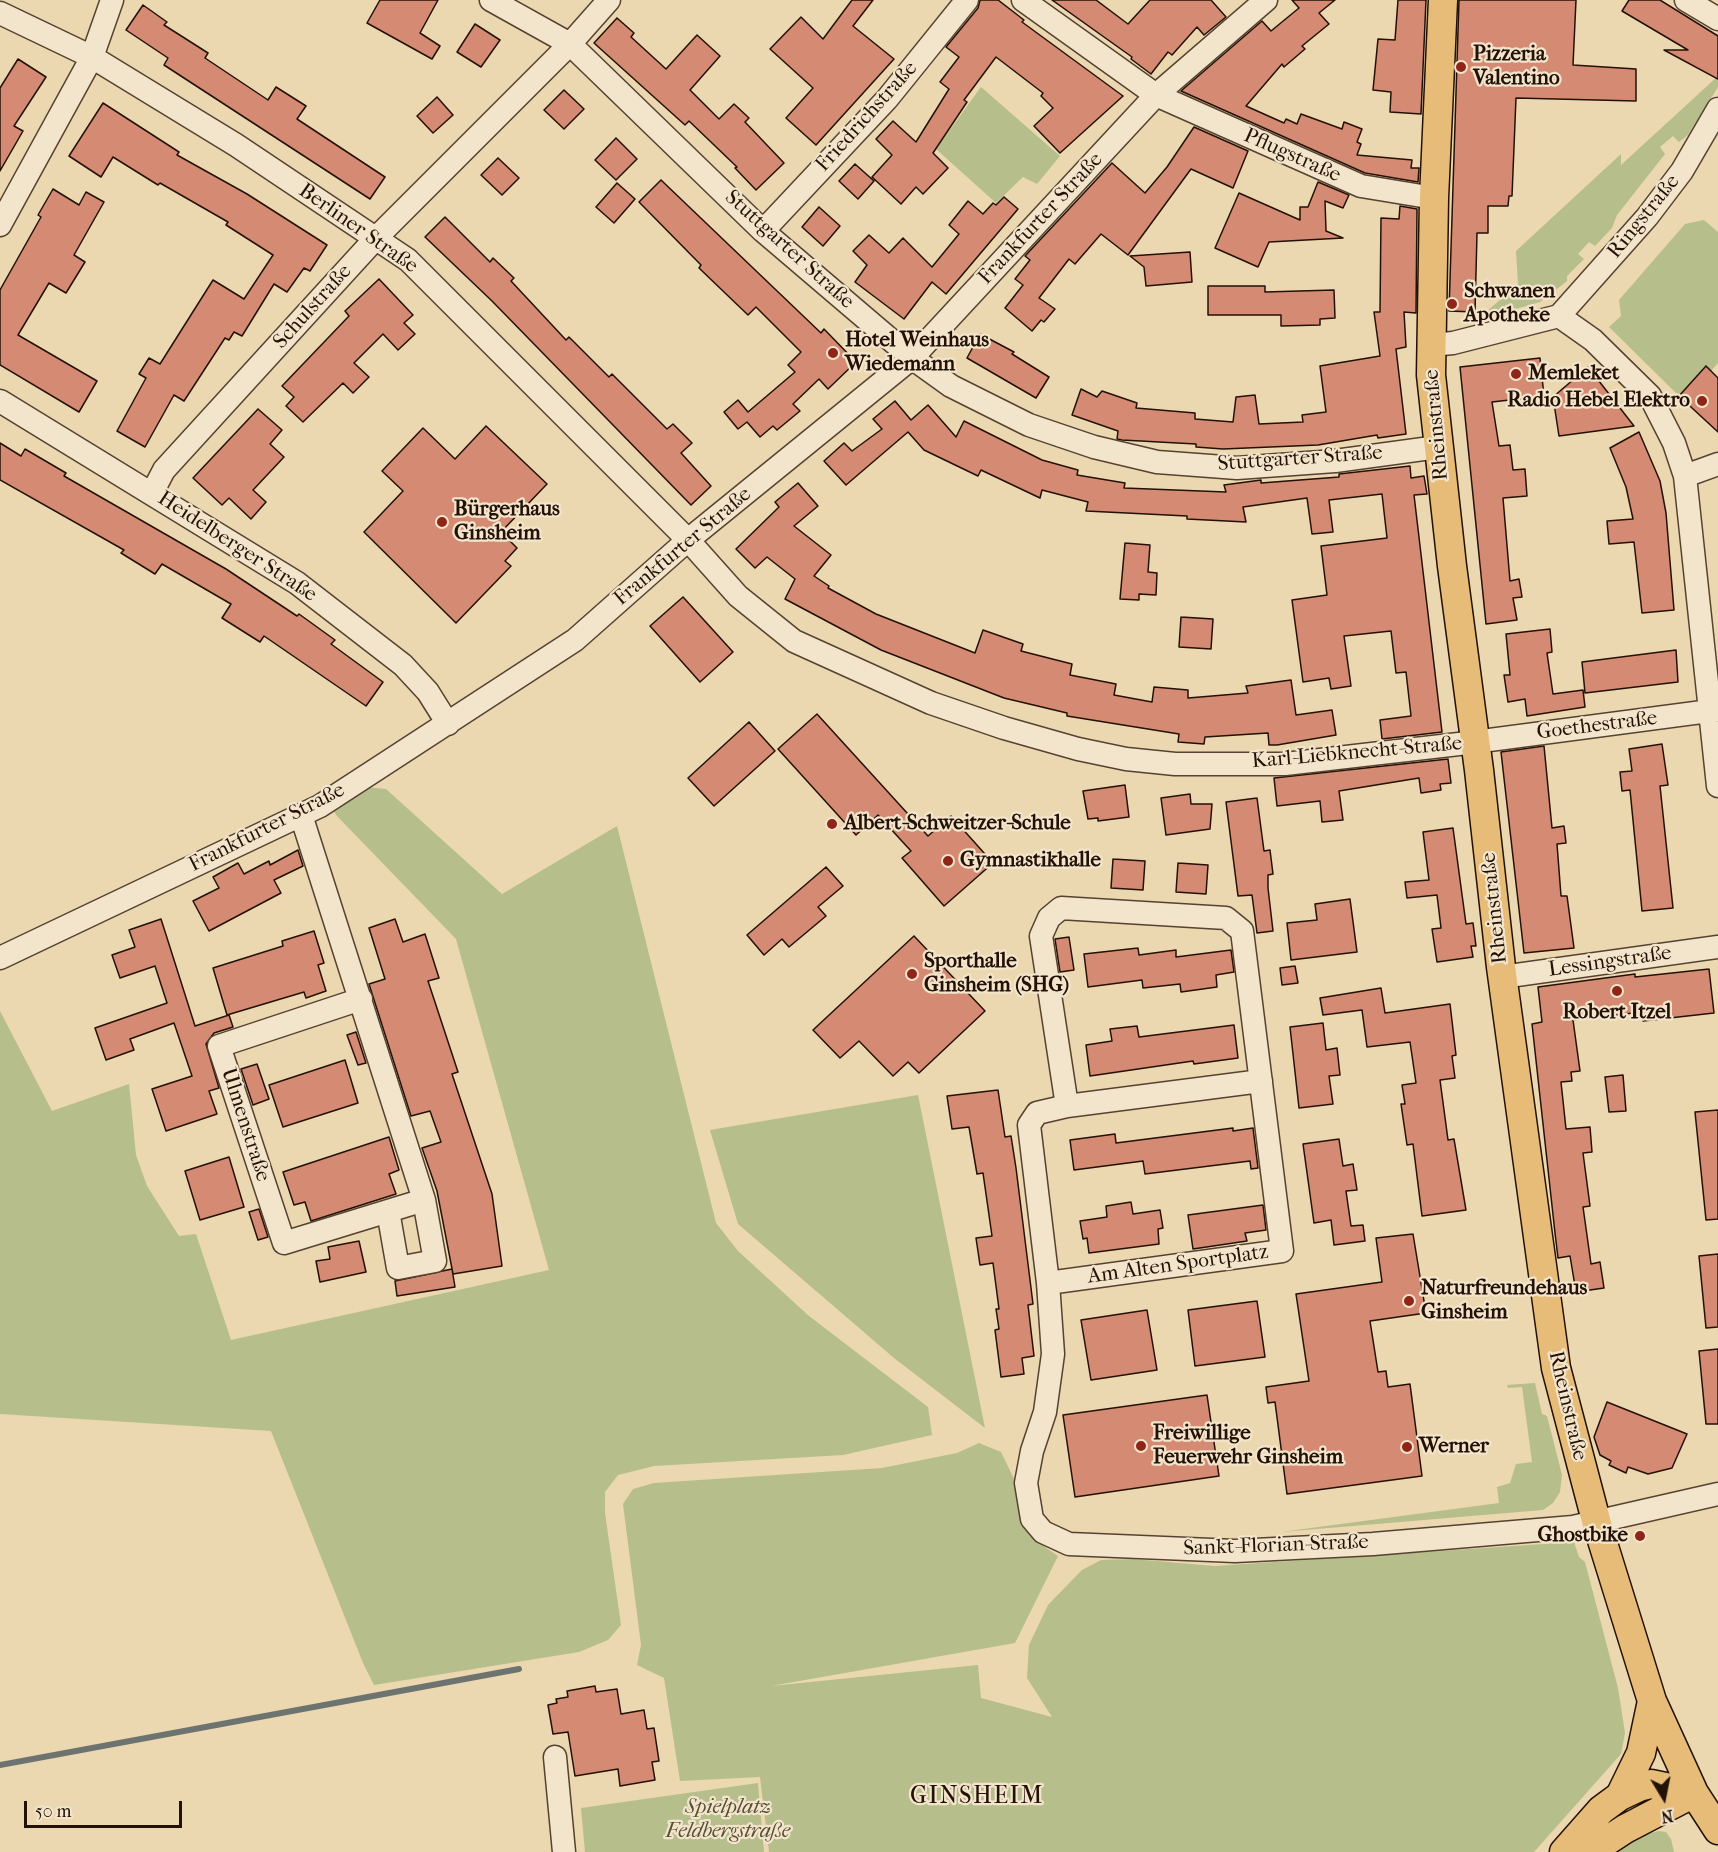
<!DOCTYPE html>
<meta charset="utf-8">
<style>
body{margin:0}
#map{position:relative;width:1718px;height:1852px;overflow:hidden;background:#ebd7b0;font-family:"IM FELL French Canon",serif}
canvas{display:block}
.north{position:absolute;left:1634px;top:1768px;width:60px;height:60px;-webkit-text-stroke:4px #f2e5cc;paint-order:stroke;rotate:170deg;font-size:16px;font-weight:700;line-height:24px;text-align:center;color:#231105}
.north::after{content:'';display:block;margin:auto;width:21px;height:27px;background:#231105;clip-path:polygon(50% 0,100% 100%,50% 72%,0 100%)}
.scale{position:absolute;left:24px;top:1801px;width:158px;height:27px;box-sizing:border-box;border:3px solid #231105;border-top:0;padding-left:8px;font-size:18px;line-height:21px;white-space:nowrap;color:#231105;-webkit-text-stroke:4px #f2e5cc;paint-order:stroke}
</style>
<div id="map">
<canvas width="1718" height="1852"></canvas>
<div class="north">N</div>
<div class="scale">50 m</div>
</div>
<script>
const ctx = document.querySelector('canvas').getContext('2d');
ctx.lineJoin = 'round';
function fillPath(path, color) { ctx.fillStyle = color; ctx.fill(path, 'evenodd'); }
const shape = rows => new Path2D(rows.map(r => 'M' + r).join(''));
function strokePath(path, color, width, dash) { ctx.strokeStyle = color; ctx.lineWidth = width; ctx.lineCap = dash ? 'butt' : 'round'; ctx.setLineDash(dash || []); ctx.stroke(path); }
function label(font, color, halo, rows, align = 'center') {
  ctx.font = font + ' "IM FELL French Canon",serif'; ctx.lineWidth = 4.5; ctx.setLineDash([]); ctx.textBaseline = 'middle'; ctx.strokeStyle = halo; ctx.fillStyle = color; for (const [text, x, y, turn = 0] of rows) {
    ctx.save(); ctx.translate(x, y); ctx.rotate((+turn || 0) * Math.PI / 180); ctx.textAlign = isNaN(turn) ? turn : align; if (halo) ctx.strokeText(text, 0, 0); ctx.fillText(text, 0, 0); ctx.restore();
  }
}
fillPath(shape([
 [1718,76,1718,87,1688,135,1679,142,1673,136,1660,147,1665,154,1617,215,1612,228,1595,246,1589,242,1578,254,1584,259,1567,276,1567,281,1540,302,1477,320,1518,284,1516,251,1621,154,1621,165],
 [981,87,1060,156,1037,184,1023,177,996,203,936,149],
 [1704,220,1718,232,1718,363,1711,371,1706,366,1679,396,1609,327,1621,316,1619,300,1685,224],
 [365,787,386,789,502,894,617,826,716,1223,738,1251,809,1316,928,1407,932,1435,843,1455,654,1466,618,1475,605,1492,605,1513,621,1625,608,1640,579,1652,374,1685,363,1663,271,1431,0,1414,0,1011,52,1111,129,1084,136,1155,147,1186,179,1236,196,1234,231,1340,549,1270,456,939,337,816,330,806],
 [918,1095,985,1428,894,1358,738,1224,710,1130],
 [1535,1383,1542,1414,1547,1416,1562,1475,1560,1492,1553,1503,1543,1510,1281,1532,1499,1503,1497,1487,1510,1483,1516,1464,1532,1462,1522,1387,1508,1388,1507,1385],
 [979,1443,1001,1452,1015,1481,1021,1521,1039,1543,1058,1556,1015,1643,771,1686,978,1665,981,1698,1052,1717,1027,1678,1029,1645,1048,1605,1082,1570,1101,1560,1132,1559,1215,1566,1574,1542,1579,1557,1585,1562,1618,1688,1625,1733,1621,1754,1534,1852,769,1852,760,1777,680,1781,664,1678,637,1665,641,1645,623,1504,633,1489,654,1483,882,1468,957,1453],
 [758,1783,764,1852,585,1852,581,1808],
 [1659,1831,1666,1832,1671,1839,1674,1852,1611,1852,1642,1835]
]), '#b6be8c');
strokePath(shape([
 [0,1765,519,1669]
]), '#6d7470', 6);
const building = shape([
 [380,0,438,0,420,33,440,46,432,59,367,23,380,0],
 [852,0,873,0,853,26,894,59,816,145,786,118,813,88,770,49,801,17,823,39,852,0],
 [980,0,998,0,1024,20,1022,22,1123,96,1060,153,1034,126,1053,108,1041,96,1043,93,996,57,964,100,967,102,933,153,948,168,923,194,916,187,901,204,872,177,892,155,876,139,893,121,916,142,949,89,940,82,959,57,946,47,978,8,980,0],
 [1052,0,1096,0,1128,24,1150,0,1211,0,1226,17,1204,35,1197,27,1172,55,1168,52,1151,74,1131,59,1132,57,1052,0],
 [1292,0,1335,0,1319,13,1329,24,1302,46,1305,49,1284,67,1282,64,1246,106,1284,123,1286,119,1297,124,1301,114,1342,129,1344,122,1362,129,1357,142,1361,144,1357,155,1412,160,1411,168,1419,168,1418,182,1365,173,1181,91,1262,21,1271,31,1299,8,1292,0],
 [1398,0,1426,0,1421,114,1390,112,1391,92,1373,90,1378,39,1395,40,1398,0],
 [1459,0,1576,0,1573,65,1636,69,1636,101,1516,98,1512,196,1509,196,1508,206,1488,206,1488,233,1477,233,1475,312,1449,311,1459,0],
 [1629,0,1660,0,1718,36,1718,79,1664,50,1688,50,1622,11,1629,0],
 [143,5,167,22,164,25,208,53,205,58,268,100,276,87,306,106,297,119,385,177,370,199,164,65,168,58,126,30,143,5],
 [617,18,634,33,631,37,666,69,697,35,720,56,690,90,719,119,734,104,749,118,745,122,784,163,756,190,735,168,737,167,689,121,685,125,594,43,617,18],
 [475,24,500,40,481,67,457,52,475,24],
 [18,59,46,77,14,126,23,131,0,171,0,88,18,59],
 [564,90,584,109,564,129,544,110,564,90],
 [437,97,453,115,433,133,417,116,437,97],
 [103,103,179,152,177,155,247,194,327,245,310,271,304,268,287,292,274,284,242,336,234,332,229,340,225,338,184,401,174,395,145,447,117,431,146,378,139,374,149,358,160,364,213,280,244,299,273,255,226,225,228,222,160,183,158,185,113,157,101,177,69,156,103,103],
 [1194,127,1248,151,1233,188,1191,169,1128,255,1101,234,1075,264,1069,259,1039,298,1055,309,1044,322,1041,320,1032,331,1005,308,1023,285,1015,279,1030,260,1025,256,1112,163,1145,193,1167,167,1194,127],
 [616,138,637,159,616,180,595,160,616,138],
 [498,158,519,178,502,195,481,175,498,158],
 [855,164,874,181,858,199,839,181,855,164],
 [661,180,821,333,824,329,856,362,828,389,819,379,793,404,800,411,777,430,773,426,760,437,747,422,738,429,724,412,738,400,748,412,795,372,788,365,801,352,756,307,748,315,699,268,701,265,639,202,661,180],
 [1318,182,1349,195,1343,208,1325,201,1326,231,1343,238,1269,242,1258,267,1215,248,1239,193,1300,220,1300,207,1308,207,1318,182],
 [617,183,635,199,614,223,596,207,617,183],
 [53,189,79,205,86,192,104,202,74,255,85,262,66,293,49,283,18,335,97,381,79,412,0,365,0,290,41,217,38,215,53,189],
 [1004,197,1018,209,946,294,932,282,904,319,855,282,867,265,853,251,869,235,889,253,903,238,932,267,959,234,949,225,968,201,983,214,993,203,996,205,1004,197],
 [1400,206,1417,209,1416,313,1404,312,1406,347,1396,349,1406,434,1378,438,1377,435,1318,445,1223,449,1196,447,1196,444,1122,440,1117,439,1118,431,1072,415,1081,389,1097,397,1102,391,1137,403,1136,408,1195,413,1195,419,1233,422,1236,397,1255,395,1259,424,1303,422,1302,415,1326,412,1320,366,1380,356,1374,312,1380,312,1381,218,1399,219,1400,206],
 [819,207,840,226,823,246,802,227,819,207],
 [445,217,490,262,493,258,514,278,511,281,566,340,569,337,609,377,612,374,667,429,673,424,692,443,681,453,711,486,691,505,492,301,425,237,445,217],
 [1190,252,1192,282,1146,286,1144,267,1130,256,1190,252],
 [379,279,413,315,404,323,415,334,398,350,383,334,354,363,369,377,353,393,343,383,303,422,286,406,294,397,282,386,349,316,345,311,379,279],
 [1208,286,1265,286,1265,292,1334,290,1335,318,1320,319,1320,325,1281,326,1281,315,1208,315,1208,286],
 [980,334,1014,352,1012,354,1049,377,1036,398,967,358,980,334],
 [1540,358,1544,396,1492,402,1499,446,1510,445,1513,470,1525,469,1527,496,1503,498,1510,581,1519,579,1522,597,1513,598,1517,620,1486,624,1460,367,1540,358],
 [1706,366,1718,378,1718,432,1679,396,1706,366],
 [1588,367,1634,426,1559,436,1553,397,1588,367],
 [895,401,911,420,928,405,956,437,964,421,1042,460,1078,470,1077,475,1125,483,1124,488,1226,492,1224,485,1261,480,1261,483,1339,477,1339,474,1410,466,1411,478,1424,476,1427,494,1414,495,1442,732,1382,739,1380,720,1411,716,1406,672,1396,673,1391,631,1344,636,1351,686,1331,689,1329,678,1303,682,1292,600,1327,595,1321,546,1387,538,1382,494,1329,500,1333,532,1312,534,1307,498,1243,507,1246,522,1187,519,1187,516,1086,511,1088,502,1042,490,1040,498,981,470,978,476,924,450,908,432,846,485,824,461,844,443,852,451,882,429,873,419,895,401],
 [258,409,282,430,270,444,284,457,253,490,266,502,251,519,229,498,222,505,193,478,258,409],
 [486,426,547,484,501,532,517,548,505,561,511,566,456,623,364,532,403,491,382,471,423,428,455,459,486,426],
 [1639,432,1660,481,1666,513,1674,610,1642,613,1634,542,1609,544,1607,521,1633,519,1626,487,1610,448,1639,432],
 [0,443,21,456,25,449,66,473,64,476,226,569,297,616,299,614,335,640,331,644,383,682,366,706,264,636,260,642,222,618,231,604,162,564,155,574,121,553,124,550,0,480,0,443],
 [798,483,818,506,794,526,831,555,814,576,829,586,828,588,876,614,975,653,983,630,1023,644,1021,651,1072,664,1070,675,1116,684,1114,695,1152,702,1154,687,1188,690,1188,698,1248,693,1246,686,1291,680,1296,715,1332,710,1336,735,1277,745,1269,745,1268,733,1205,737,1204,744,1178,742,1179,734,1067,716,1067,713,1004,698,881,650,785,599,795,579,767,557,755,568,736,549,779,507,775,502,798,483],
 [1125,543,1150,545,1148,572,1157,573,1156,595,1139,594,1139,600,1120,599,1125,543],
 [683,597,733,652,700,682,650,626,683,597],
 [1181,617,1213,619,1211,649,1179,647,1181,617],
 [1550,629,1552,652,1547,653,1553,694,1583,690,1585,707,1527,716,1525,699,1508,702,1504,675,1510,675,1506,634,1550,629],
 [1676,650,1678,682,1585,693,1582,662,1676,650],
 [817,714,928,836,951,816,993,863,944,906,902,858,911,851,878,815,856,835,778,749,817,714],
 [749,722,775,751,714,806,688,778,749,722],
 [1662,744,1668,785,1660,786,1673,908,1642,911,1630,790,1622,791,1620,772,1632,771,1629,749,1662,744],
 [1544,746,1552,828,1564,826,1566,843,1557,844,1561,896,1567,896,1574,948,1524,953,1501,752,1544,746],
 [1448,759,1451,783,1440,784,1441,790,1421,793,1419,778,1339,791,1343,820,1322,822,1320,801,1277,806,1274,778,1448,759],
 [1125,785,1129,817,1098,821,1098,818,1088,819,1083,791,1125,785],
 [1190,794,1191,804,1212,804,1210,829,1166,835,1161,798,1190,794],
 [1257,798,1264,851,1270,850,1273,874,1268,875,1268,888,1273,931,1257,933,1252,895,1238,896,1226,802,1257,798],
 [1453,828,1466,924,1473,923,1476,946,1471,946,1473,957,1437,962,1432,929,1441,928,1437,895,1407,898,1405,882,1429,880,1423,832,1453,828],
 [298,850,303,866,274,880,281,893,209,931,193,901,219,888,213,877,238,863,244,874,269,861,270,865,298,850],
 [1113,859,1145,861,1143,890,1111,888,1113,859],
 [1178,863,1208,865,1206,894,1176,892,1178,863],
 [826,867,843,886,818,907,826,916,789,947,782,939,764,955,747,935,826,867],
 [1350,899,1357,952,1291,960,1287,923,1317,920,1315,904,1350,899],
 [161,919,195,1026,229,1015,233,1027,214,1033,206,1044,219,1088,209,1091,217,1114,166,1131,152,1089,192,1076,174,1023,130,1039,134,1050,106,1060,95,1028,167,1003,155,966,120,978,112,955,135,947,129,930,161,919],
 [395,919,403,942,425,934,439,978,428,981,458,1072,452,1074,492,1194,502,1266,453,1274,437,1191,422,1148,441,1142,430,1111,411,1116,369,984,385,979,369,928,395,919],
 [314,931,324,963,318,965,326,991,306,998,304,992,227,1015,213,968,283,946,282,941,314,931],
 [914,936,985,1011,919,1073,908,1062,893,1076,859,1041,840,1058,813,1030,914,936],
 [1069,937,1074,970,1060,972,1055,939,1069,937],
 [1138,948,1139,955,1176,950,1176,957,1231,950,1234,972,1216,975,1217,987,1181,992,1180,984,1143,988,1142,980,1088,987,1084,954,1138,948],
 [1295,966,1298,983,1282,985,1280,968,1295,966],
 [1709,969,1714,1013,1643,1021,1642,1012,1573,1020,1580,1071,1571,1072,1572,1081,1561,1082,1566,1129,1590,1127,1592,1152,1583,1153,1590,1206,1583,1207,1591,1264,1600,1262,1604,1288,1576,1292,1570,1256,1558,1258,1555,1233,1532,1024,1542,1022,1538,987,1635,974,1635,977,1709,969],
 [1381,988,1385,1013,1450,1004,1456,1055,1452,1056,1455,1078,1440,1080,1448,1140,1454,1139,1466,1210,1422,1216,1413,1144,1407,1145,1401,1104,1405,1104,1402,1085,1416,1083,1410,1042,1367,1047,1362,1010,1323,1015,1320,998,1381,988],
 [1323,1023,1326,1050,1337,1048,1340,1075,1329,1076,1333,1104,1299,1108,1290,1027,1323,1023],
 [1234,1025,1238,1058,1194,1064,1193,1061,1090,1076,1086,1045,1112,1041,1110,1029,1137,1026,1139,1037,1234,1025],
 [356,1032,366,1063,358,1065,347,1035,356,1032],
 [345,1060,358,1103,283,1127,269,1085,345,1060],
 [257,1064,269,1099,253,1105,241,1069,257,1064],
 [1623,1075,1626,1111,1609,1112,1605,1077,1623,1075],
 [998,1090,1005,1137,1011,1136,1016,1168,1033,1304,1028,1305,1034,1356,1022,1358,1024,1374,1001,1377,995,1330,999,1329,996,1309,999,1309,993,1263,980,1265,976,1238,992,1236,983,1173,977,1174,969,1127,952,1129,947,1096,998,1090],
 [1718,1110,1718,1219,1706,1220,1695,1112,1718,1110],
 [1233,1128,1233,1131,1253,1128,1258,1168,1251,1169,1250,1161,1145,1174,1143,1161,1074,1170,1070,1140,1115,1134,1116,1143,1233,1128],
 [389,1137,399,1170,389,1174,396,1194,311,1221,305,1202,294,1205,283,1172,389,1137],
 [1339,1139,1343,1166,1353,1164,1357,1190,1346,1191,1351,1226,1363,1225,1365,1241,1334,1245,1331,1220,1314,1223,1303,1144,1339,1139],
 [229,1157,244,1207,200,1220,185,1171,229,1157],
 [1131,1202,1133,1214,1160,1210,1163,1228,1158,1229,1159,1244,1089,1253,1087,1238,1083,1239,1080,1221,1107,1217,1106,1206,1131,1202],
 [1263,1205,1266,1230,1245,1233,1247,1241,1193,1249,1188,1215,1263,1205],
 [259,1209,268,1237,258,1240,249,1212,259,1209],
 [1413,1234,1426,1313,1370,1321,1378,1372,1386,1371,1388,1387,1410,1384,1422,1476,1287,1494,1275,1402,1268,1403,1266,1387,1309,1381,1296,1294,1382,1282,1376,1238,1413,1234],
 [359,1241,366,1272,320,1282,316,1261,330,1259,328,1247,359,1241],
 [1718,1254,1718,1327,1706,1328,1699,1256,1718,1254],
 [452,1269,455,1287,397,1296,395,1281,452,1269],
 [1257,1301,1265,1357,1195,1366,1188,1310,1257,1301],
 [1147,1310,1157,1370,1091,1380,1081,1320,1147,1310],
 [1718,1349,1718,1424,1706,1424,1699,1351,1718,1349],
 [1207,1395,1219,1476,1075,1497,1063,1415,1207,1395],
 [1607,1402,1687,1434,1672,1468,1648,1474,1628,1467,1626,1473,1609,1465,1611,1461,1600,1455,1594,1437,1607,1402],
 [595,1686,596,1692,617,1689,621,1714,644,1710,647,1729,654,1728,659,1761,652,1762,655,1780,620,1786,618,1769,575,1776,568,1732,553,1734,548,1705,557,1703,556,1699,568,1697,567,1691,595,1686]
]);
fillPath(building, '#d58a73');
strokePath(building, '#231105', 1.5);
const minor = shape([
 [491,0,570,44,763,231,912,358,951,386,1029,425,1094,447,1157,462,1237,468,1335,461,1438,447],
 [1023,0,1156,95,1361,186,1434,198],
 [1686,0,1718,19],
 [0,13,92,57,236,145,408,260,688,540,738,596,794,641,931,703,1004,728,1078,749,1126,759,1175,764,1285,764,1459,744,1718,710],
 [0,225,92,57,112,0],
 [763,231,887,99,967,0],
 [1559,316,1647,217,1682,171,1718,109],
 [1431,345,1453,343,1559,316,1593,340,1650,396,1674,443,1685,476,1718,786],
 [0,401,297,583,403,665,428,692,448,724],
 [1685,476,1718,464],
 [152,493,164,470,375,239,570,44,609,0],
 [301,815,424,1200,435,1261,398,1268,388,1211],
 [0,958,320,806,575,640,688,540,912,358,1156,95,1266,0],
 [1502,977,1718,947],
 [361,999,219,1046,284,1243,424,1200],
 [1067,1106,1261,1081],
 [1048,1283,1282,1251,1242,931,1226,918,1061,908,1049,918,1041,936,1067,1106,1037,1113,1029,1125,1048,1283,1053,1354,1045,1412,1032,1451,1026,1483,1032,1519,1043,1532,1069,1544,1235,1551,1373,1544,1573,1527,1718,1494],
 [555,1757,564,1852]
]);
const major = shape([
 [1443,0,1434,198,1431,375,1452,566,1479,770,1501,967,1556,1368,1597,1524,1652,1701,1694,1793,1718,1830],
 [1620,1796,1641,1753,1652,1701],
 [1564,1852,1601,1810,1620,1796,1639,1787,1651,1784,1694,1793],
 [1590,1852,1625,1829,1694,1793]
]);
strokePath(minor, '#554230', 25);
strokePath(major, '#231105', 31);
strokePath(minor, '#f2e5cc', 22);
strokePath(major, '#e6bc78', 28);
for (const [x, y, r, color] of [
 [1461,67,6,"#8f2418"],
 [1452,304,6,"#8f2418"],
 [833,353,6,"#8f2418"],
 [1516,374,6,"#8f2418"],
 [1702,401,6,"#8f2418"],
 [442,522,6,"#8f2418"],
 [832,824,6,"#8f2418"],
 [948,861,6,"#8f2418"],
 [912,974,6,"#8f2418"],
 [1617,991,6,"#8f2418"],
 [1409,1301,6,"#8f2418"],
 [1141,1446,6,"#8f2418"],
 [1407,1447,6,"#8f2418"],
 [1640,1536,6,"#8f2418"]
]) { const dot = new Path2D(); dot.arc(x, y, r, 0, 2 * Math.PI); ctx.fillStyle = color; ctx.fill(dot); strokePath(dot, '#f2e5cc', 2); }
label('bold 21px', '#231105', '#f2e5cc', [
 ["Pizzeria",1473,55],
 ["Valentino",1473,79],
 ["Schwanen",1464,292],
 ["Apotheke",1464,316],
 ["Hotel Weinhaus",845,341],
 ["Wiedemann",845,365],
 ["Memleket",1528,374],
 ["Radio Hebel Elektro",1690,401,"right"],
 ["Bürgerhaus",454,510],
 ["Ginsheim",454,534],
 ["Albert-Schweitzer-Schule",844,824],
 ["Gymnastikhalle",960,861],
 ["Sporthalle",924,962],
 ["Ginsheim (SHG)",924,986],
 ["Robert Itzel",1617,1013,"center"],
 ["Naturfreundehaus",1421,1289],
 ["Ginsheim",1421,1313],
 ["Freiwillige",1153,1434],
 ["Feuerwehr Ginsheim",1153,1458],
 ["Werner",1419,1447],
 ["Ghostbike",1628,1536,"right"]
], 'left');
label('21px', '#231105', '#f2e5cc', [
 ["Friedrichstraße",867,117,-48],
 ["Pflugstraße",1292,156,24],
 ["Ringstraße",1644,217,-51],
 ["Frankfurter Straße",1041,219,-47],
 ["Berliner Straße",358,229,35],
 ["Stuttgarter Straße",789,250,42],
 ["Schulstraße",313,307,-48],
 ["Rheinstraße",1437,425,-95],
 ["Stuttgarter Straße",1300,459,-4],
 ["Heidelberger Straße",237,547,33],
 ["Frankfurter Straße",683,547,-40],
 ["Goethestraße",1597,726,-7],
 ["Karl-Liebknecht-Straße",1357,753,-5],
 ["Frankfurter Straße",267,828,-27],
 ["Rheinstraße",1495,908,-96],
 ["Lessingstraße",1610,962,-8],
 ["Ulmenstraße",245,1125,72],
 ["Am Alten Sportplatz",1178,1265,-8],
 ["Rheinstraße",1567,1406,77],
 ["Sankt-Florian-Straße",1276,1546,-2]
]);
label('italic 21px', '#564e34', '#f2e5cc', [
 ["Spielplatz",728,1808],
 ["Feldbergstraße",728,1832]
]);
ctx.letterSpacing = '1.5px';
label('24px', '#231105', '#f2e5cc', [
 ["GINSHEIM",977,1797]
]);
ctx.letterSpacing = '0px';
</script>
